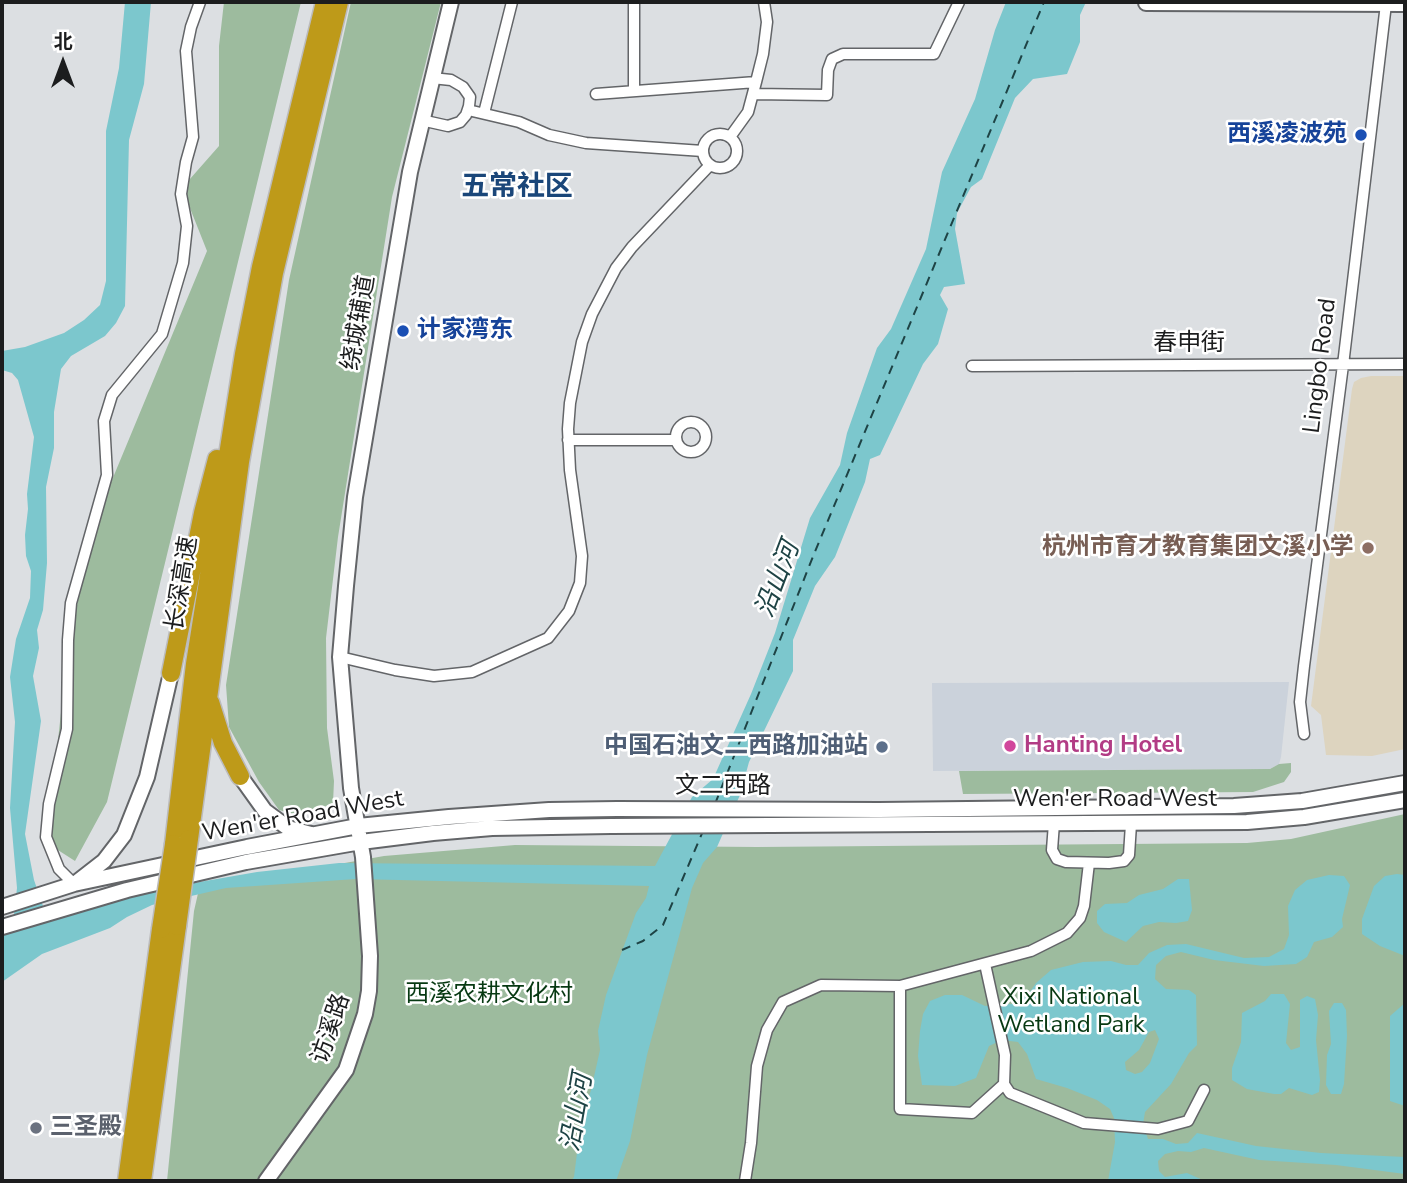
<!DOCTYPE html>
<meta charset="utf-8">
<style>
body{margin:0}
#map{position:relative;width:1407px;height:1183px;overflow:hidden;background:#dcdfe2;font-family:"Nunito Sans","Noto Sans SC",sans-serif}
canvas{display:block}
.frame{position:absolute;inset:0;border:4px solid #1c1d1e;pointer-events:none}
.north{position:absolute;left:28px;top:28px;width:70px;height:70px;-webkit-text-stroke:5px #fff;paint-order:stroke;rotate:0deg;font-size:19px;font-weight:700;line-height:28px;text-align:center;color:#1c1d1e}
.north::after{content:'';display:block;margin:auto;width:24px;height:32px;background:#1c1d1e;clip-path:polygon(50% 0,100% 100%,50% 72%,0 100%)}
</style>
<div id="map">
<canvas width="1407" height="1183"></canvas>
<div class="frame"></div>
<div class="north">北</div>
</div>
<script>
const ctx = document.querySelector('canvas').getContext('2d');
ctx.lineJoin = 'round';
function fillPath(path, color) { ctx.fillStyle = color; ctx.fill(path, 'evenodd'); }
const shape = rows => new Path2D(rows.map(r => 'M' + r).join(''));
function strokePath(path, color, width, dash) { ctx.strokeStyle = color; ctx.lineWidth = width; ctx.lineCap = dash ? 'butt' : 'round'; ctx.setLineDash(dash || []); ctx.stroke(path); }
function label(font, color, halo, rows, align = 'center') {
  ctx.font = font + ' "Nunito Sans","Noto Sans SC",sans-serif'; ctx.lineWidth = 5; ctx.setLineDash([]); ctx.textBaseline = 'middle'; ctx.strokeStyle = halo; ctx.fillStyle = color; for (const [text, x, y, turn = 0] of rows) {
    ctx.save(); ctx.translate(x, y); ctx.rotate((+turn || 0) * Math.PI / 180); ctx.textAlign = isNaN(turn) ? turn : align; if (halo) ctx.strokeText(text, 0, 0); ctx.fillText(text, 0, 0); ctx.restore();
  }
}
fillPath(shape([
 [1289,682,1281,757,1279,764,1270,769,933,771,932,683]
]), '#cbd2db');
fillPath(shape([
 [1371,376,1405,376,1405,749,1372,756,1326,755,1321,715,1311,706,1352,389,1354,382,1361,378]
]), '#ddd4bf');
fillPath(shape([
 [224,2,301,2,107,802,75,861,47,843,68,647,95,521,207,251,182,188,219,146,219,46],
 [351,2,441,2,392,197,338,537,326,638,327,728,334,781,333,803,302,816,279,810,259,782,229,727,226,685,289,280],
 [1291,763,1291,772,1284,782,1253,792,963,794,959,771,1270,769,1279,764],
 [1405,814,1405,1181,167,1181,194,911,199,889,384,856,515,845,758,847,1247,843,1291,839]
]), '#9dbb9e');
fillPath(shape([
 [125,2,151,2,144,84,129,140,125,306,116,323,105,336,71,356,61,369,54,412,54,448,46,487,47,563,43,610,37,630,39,648,33,676,41,721,25,834,34,880,44,909,257,872,339,863,655,866,692,797,713,779,751,694,775,633,810,518,840,465,847,433,877,348,891,329,926,249,942,172,975,99,995,30,1006,2,1086,2,1080,15,1080,42,1067,74,1033,79,1015,98,982,179,971,187,957,213,955,229,965,284,944,287,940,295,948,309,938,344,923,364,880,455,870,459,865,482,835,557,815,586,793,640,793,671,749,762,740,795,717,847,703,863,692,888,647,1055,630,1141,616,1181,571,1181,574,1177,581,1121,591,1090,600,1050,598,1031,606,995,636,913,646,898,649,886,356,879,226,888,152,905,127,917,110,928,42,954,2,982,2,935,14,914,17,888,10,808,15,722,10,677,16,639,30,598,31,571,26,556,25,535,28,509,27,494,34,437,18,380,12,373,2,370,2,351,25,347,64,333,84,320,100,305,106,281,106,131,119,68],
 [1397,874,1405,875,1405,956,1380,946,1362,934,1362,919,1374,886,1385,876],
 [1329,875,1344,876,1350,885,1342,919,1343,927,1332,937,1314,942,1307,957,1296,964,1264,966,1214,960,1181,952,1166,956,1156,965,1155,979,1166,989,1189,990,1196,995,1197,1045,1189,1053,1171,1084,1145,1112,1143,1124,1148,1139,1163,1139,1176,1144,1188,1143,1197,1133,1256,1146,1321,1153,1405,1157,1405,1174,1336,1165,1259,1160,1204,1148,1191,1152,1178,1151,1165,1154,1158,1161,1159,1171,1165,1177,1187,1173,1205,1181,1108,1181,1115,1142,1114,1118,1110,1109,1097,1100,1067,1088,1036,1079,1027,1054,1018,1042,1002,1040,989,1046,976,1078,955,1086,922,1085,918,1056,920,1031,923,1014,930,1001,945,995,962,995,985,1006,1012,1004,1027,996,1036,983,1051,970,1083,962,1111,961,1126,965,1138,965,1149,953,1167,945,1186,944,1244,958,1269,957,1284,949,1289,935,1288,906,1295,890,1307,880],
 [1155,1030,1159,1039,1150,1063,1142,1072,1135,1074,1126,1070,1125,1062,1139,1050,1149,1032],
 [1178,879,1189,879,1192,910,1188,921,1176,923,1159,922,1143,926,1126,942,1104,932,1097,923,1097,911,1105,904,1127,903,1139,895,1163,889],
 [1271,994,1284,994,1290,1004,1286,1043,1291,1050,1300,1047,1300,1000,1307,996,1315,999,1318,1015,1316,1040,1320,1080,1319,1092,1312,1095,1289,1088,1281,1094,1274,1094,1247,1089,1232,1080,1232,1068,1241,1042,1242,1013,1265,1001],
 [1334,1003,1342,1003,1346,1010,1347,1036,1344,1084,1341,1094,1331,1094,1326,1085,1327,1055,1331,1044,1329,1011],
 [1405,1003,1405,1106,1390,1101,1390,1016]
]), '#7cc7cd');
strokePath(shape([
 [715,804,814,554,1044,2],
 [622,950,643,941,663,925,703,831]
]), '#1e4345', 2, [9, 7]);
const street = shape([
 [634,91,634,2],
 [596,94,756,82],
 [753,94,827,95,828,70,832,59,843,54,934,54,959,2],
 [468,110,519,122,549,135,586,143,703,151],
 [484,113,512,2],
 [421,120,448,126,460,122,466,115,469,106,470,97,463,87,451,80,432,78],
 '703 151a17 17 0 1 1 34 0a17 17 0 1 1-34 0Z',
 [730,137,748,112,756,82,763,54,767,22,764,2],
 [972,366,1405,364],
 '676 437a15 15 0 1 1 30 0a15 15 0 1 1-30 0Z',
 [568,440,676,440],
 [340,657,395,670,434,676,472,672,548,638,569,611,580,583,582,556,570,470,568,429,570,403,582,342,592,314,616,268,632,247,710,165],
 [1304,734,1300,702,1304,666,1343,365,1386,4],
 [1054,823,1052,850,1057,859,1066,862,1109,863,1124,861,1129,855,1131,824],
 [74,884,59,869,46,837,49,804,67,729,68,640,71,603,107,475,104,421,112,395,162,334,183,263,187,226,181,194,186,162,193,137,186,51,191,27,200,2],
 [985,964,1005,1055,1004,1084,1010,1093,1084,1123,1158,1129,1188,1121,1204,1090],
 [900,986,900,1109,972,1113,1004,1084],
 [745,1181,751,1143,757,1066,767,1030,783,1002,821,985,900,986,1031,951,1067,933,1080,918,1084,906,1089,863]
]);
const secondary = shape([
 [1146,3,1405,4],
 [240,776,265,811,288,828,311,834],
 [77,882,104,861,124,835,147,777,171,673],
 [2,907,74,884,247,847,358,826,449,817,549,810,617,809,879,810,1234,806,1302,801,1405,783],
 [2,927,127,890,246,862,361,842,433,833,492,828,611,826,1247,822,1304,817,1405,800],
 [266,1181,346,1070,365,1014,369,991,370,956,363,857,351,788,340,657,346,586,355,497,410,172,451,2]
]);
const highway = shape([
 [171,673,203,513,217,459],
 [210,702,223,743,240,776],
 [189,839,240,462,274,273,339,2],
 [174,844,195,664,244,354,261,267,325,2],
 [127,1181,161,929],
 [142,1181,177,926]
]);
strokePath(street, '#636568', 13);
strokePath(secondary, '#636568', 18);
strokePath(highway, '#bbbbbc', 21);
strokePath(street, '#fff', 10);
strokePath(secondary, '#fff', 14);
strokePath(highway, '#be9a19', 18);
const highwayBridge = shape([
 [177,926,189,839],
 [161,929,174,844]
]);
strokePath(highwayBridge, '#bbbbbc', 21, []);
strokePath(highwayBridge, '#be9a19', 18);
for (const [x, y, r, color] of [
 [1361,135,7,"#1a4fb4"],
 [403,331,7,"#1a4fb4"],
 [1368,548,7,"#8d6e63"],
 [1010,746,7,"#d1479c"],
 [882,747,7,"#5c6f8a"],
 [36,1128,7,"#6b7280"]
]) { const dot = new Path2D(); dot.arc(x, y, r, 0, 2 * Math.PI); ctx.fillStyle = color; ctx.fill(dot); strokePath(dot, '#fff', 2.5); }
label('bold 24px', '#164399', '#fff', [
 ["西溪凌波苑",1347,135],
 ["计家湾东",417,331,"left"]
], 'right');
label('24px', '#1c1d1e', '#fff', [
 ["绕城辅道",360,323,-80],
 ["春申街",1189,344],
 ["Lingbo Road",1321,366,-83],
 ["长深高速",183,584,-81],
 ["文二西路",723,787],
 ["Wen'er Road West",1115,800],
 ["Wen'er Road West",303,817,-10],
 ["访溪路",332,1029,-71]
]);
label('bold 24px', '#785e54', '#fff', [
 ["杭州市育才教育集团文溪小学",1354,548]
], 'right');
label('bold 24px', '#b23c85', '#fff', [
 ["Hanting Hotel",1024,746]
], 'left');
label('bold 24px', '#4e5e75', '#fff', [
 ["中国石油文二西路加油站",868,747]
], 'right');
label('24px', '#073912', '#fff', [
 ["西溪农耕文化村",489,995],
 ["Xixi National",1071,998],
 ["Wetland Park",1071,1026]
]);
label('bold 24px', '#5b616d', '#fff', [
 ["三圣殿",50,1128]
], 'left');
label('italic 26px', '#1e4345', '#fff', [
 ["沿山河",779,580,-69],
 ["沿山河",578,1113,-80]
]);
label('bold 28px', '#1a4679', '#fff', [
 ["五常社区",517,188]
]);
</script>
